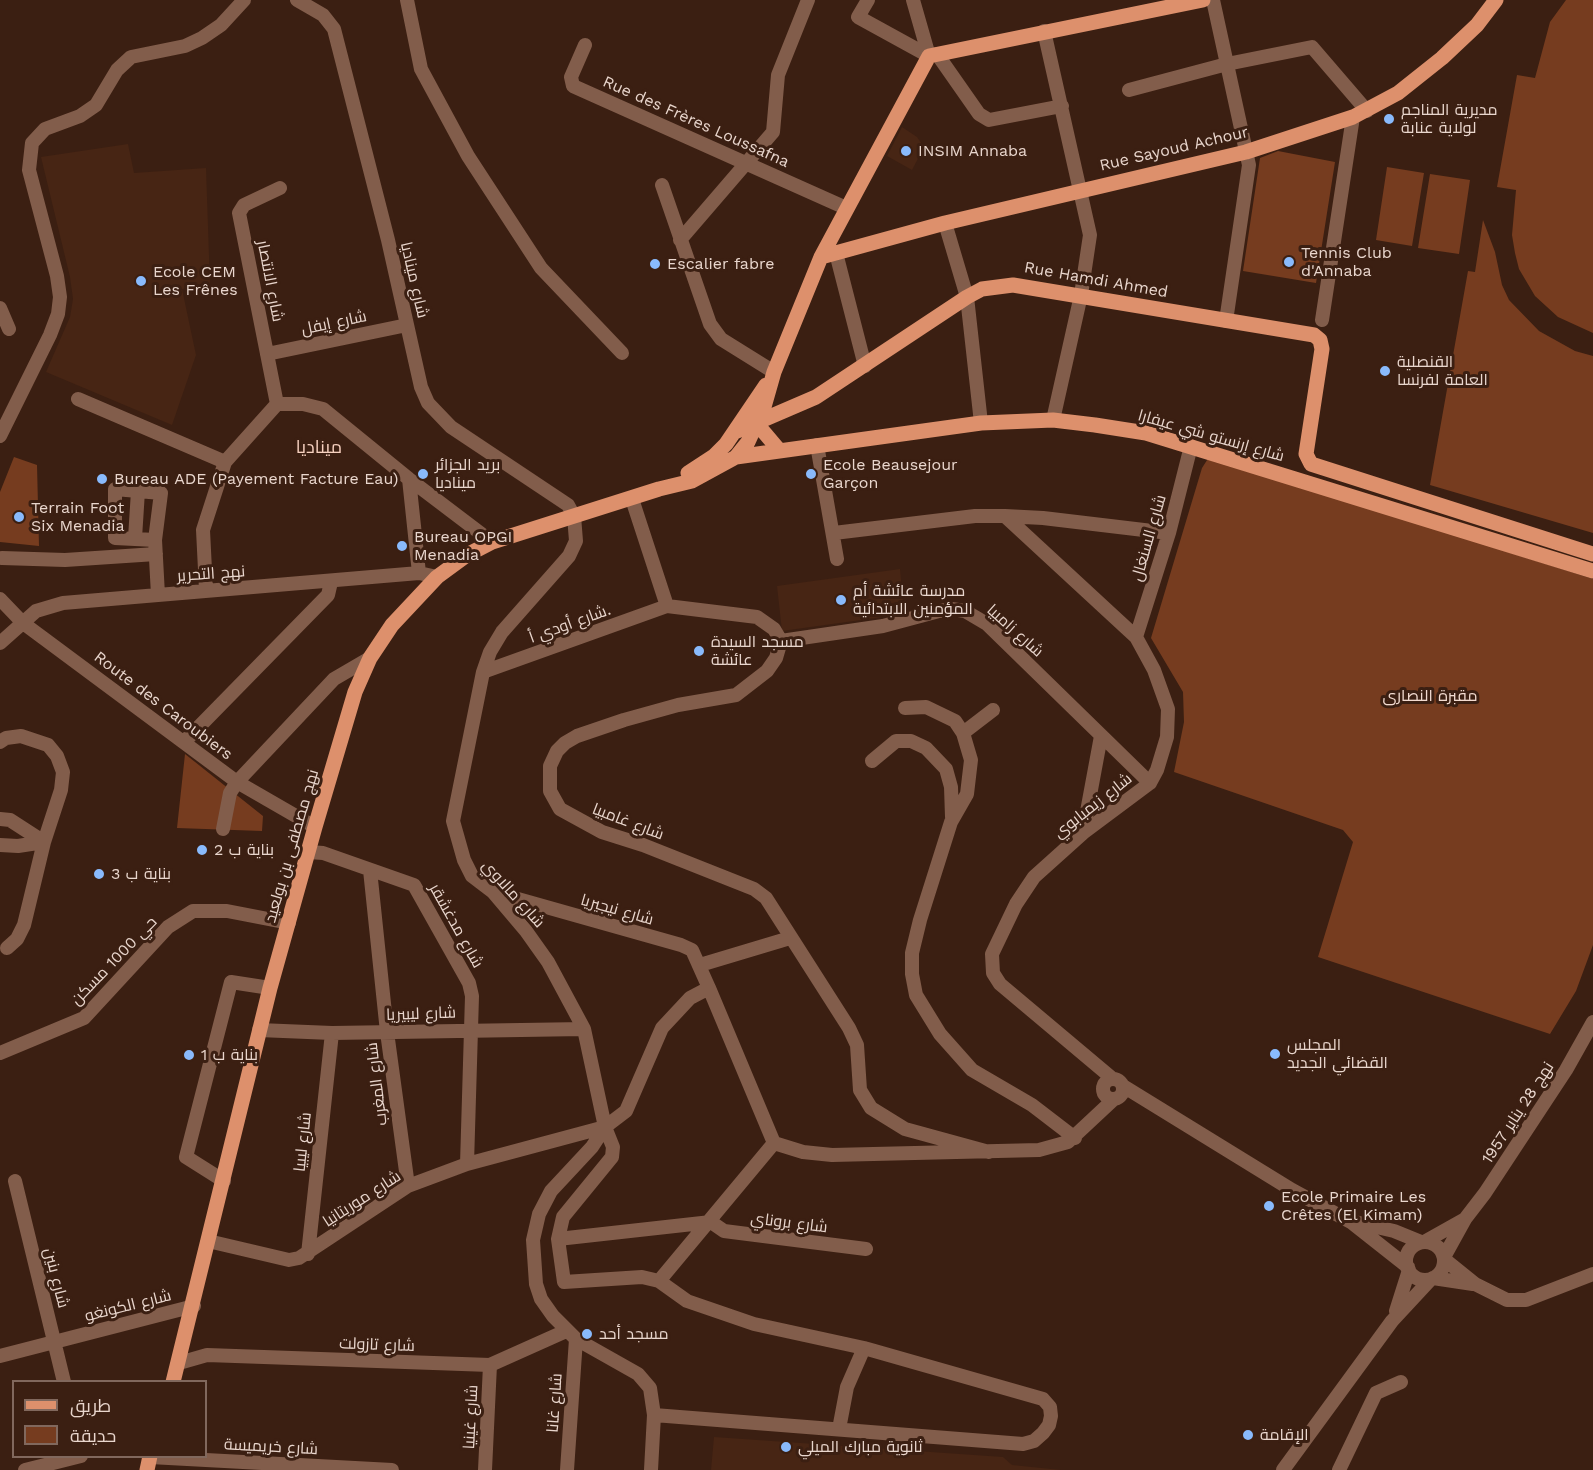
<!DOCTYPE html>
<meta charset="utf-8">
<style>
body{margin:0}
#map{position:relative;width:1593px;height:1470px;overflow:hidden;background:#3b1f12;font-family:"Work Sans",Cairo,sans-serif}
canvas{display:block}
.legend{position:absolute;left:12px;top:1380px;width:195px;height:78px;box-sizing:border-box;background:#3b1f12;border:2px solid #81685d;margin:0;padding:8px 10px;list-style:none;font-size:18px;color:#e9d6cd}
.legend li{display:flex;align-items:center;gap:12px;height:30px}
.legend b{width:30px;border:2px solid #81685d}
</style>
<div id="map">
<canvas width="1593" height="1470"></canvas>
<ul class="legend">
<li><b style="height:8px;background:#dd906c"></b>طريق</li>
<li><b style="height:16px;background:#763c1f"></b>حديقة</li>
</ul>
</div>
<script>
const ctx = document.querySelector('canvas').getContext('2d');
ctx.lineJoin = 'round';
function fillPath(path, color) { ctx.fillStyle = color; ctx.fill(path, 'evenodd'); }
const shape = rows => new Path2D(rows.map(r => 'M' + r).join(''));
function strokePath(path, color, width, dash) { ctx.strokeStyle = color; ctx.lineWidth = width; ctx.lineCap = dash ? 'butt' : 'round'; ctx.setLineDash(dash || []); ctx.stroke(path); }
function label(font, color, halo, rows, align = 'center') {
  ctx.font = font + ' "Work Sans",Cairo,sans-serif'; ctx.lineWidth = 6; ctx.setLineDash([]); ctx.textBaseline = 'middle'; ctx.strokeStyle = halo; ctx.fillStyle = color; for (const [text, x, y, turn = 0] of rows) {
    ctx.save(); ctx.translate(x, y); ctx.rotate((+turn || 0) * Math.PI / 180); ctx.textAlign = isNaN(turn) ? turn : align; if (halo) ctx.strokeText(text, 0, 0); ctx.fillText(text, 0, 0); ctx.restore();
  }
}
fillPath(shape([
 [902,127,917,137,924,147,912,170,887,156],
 [128,144,134,173,206,168,210,285,182,289,196,355,172,425,46,372,70,317,73,299,70,277,41,157],
 [900,569,904,614,782,631,777,586],
 [714,1437,1003,1457,1012,1465,1061,1470,711,1470]
]), '#472514');
fillPath(shape([
 [1566,0,1593,0,1593,333,1558,317,1535,296,1519,269,1515,253,1512,235,1516,190,1497,187,1517,75,1535,78,1550,22],
 [1278,151,1335,162,1316,283,1243,271,1260,158],
 [1387,167,1424,173,1412,246,1376,240],
 [1430,174,1470,180,1459,254,1418,248],
 [1483,220,1495,252,1502,285,1509,300,1539,331,1575,351,1593,356,1593,533,1430,485,1468,271,1475,272],
 [14,457,37,465,39,546,0,542,0,492],
 [1209,457,1593,579,1593,945,1576,991,1550,1034,1318,957,1353,842,1343,830,1174,772,1184,722,1183,692,1151,638,1202,468],
 [185,754,263,816,262,831,177,828]
]), '#763c1f');
strokePath(shape([
 [297,0,323,15,334,29,388,240,421,387,428,403,451,427,568,505,574,516,576,541,569,556,502,632,490,652,483,672,453,821,464,860,472,876,493,892,526,931,548,962,584,1029,605,1127,613,1147,612,1157,563,1217,558,1239,564,1282,642,1277,659,1281,687,1301,754,1324,864,1348,1043,1399,1050,1407,1051,1416,1049,1425,1043,1433,1034,1441,1023,1444,654,1415],
 [407,0,421,69,468,156,541,268,622,353],
 [868,0,858,17,929,56],
 [913,0,929,56],
 [1213,0,1249,165,1226,321],
 [1044,31,1090,235,1081,295,1053,420],
 [585,45,571,77,573,86,846,208],
 [937,54,979,114,989,120,1062,106],
 [1129,90,1227,64,1312,47,1367,111],
 [662,185,710,324,721,339,774,372],
 [945,223,967,297,981,423],
 [680,240,773,132,778,75,808,0],
 [836,253,865,366],
 [0,308,9,329],
 [1322,320,1353,117],
 [267,354,407,325],
 [78,399,225,462],
 [277,404,239,213,244,205,280,188],
 [0,436,50,335,58,314,60,297,57,276,29,170,32,143,45,129,80,116,96,105,117,70,131,57,185,46,202,38,221,25,244,0],
 [817,445,837,559],
 [409,479,419,573],
 [138,491,161,493,155,540,158,595],
 [632,499,667,606,757,617,774,629,781,641,776,658,767,671,736,695,678,705,624,720,577,736,565,743,557,751,550,766,550,791,560,809,602,832,643,845,754,889,766,898,849,1028,857,1045,860,1090,871,1108,905,1129,989,1152],
 [1005,516,1136,637,1154,670,1168,709,1167,737,1157,770,1150,783,1083,833,1034,877,1016,904,992,954,993,973,1000,984,1113,1079],
 [834,533,975,516,1005,516,1043,518,1169,533],
 [135,538,138,491,115,489,115,538,155,540],
 [2,558,65,560,156,554],
 [206,590,203,530,225,462,277,404,303,404,323,409,409,479,492,542],
 [0,599,23,623,237,782,315,827],
 [1136,637,1169,533,1191,446],
 [781,641,883,626,939,611,952,609,965,611,987,624,1150,783],
 [0,643,36,611,63,603,419,573,437,577],
 [483,672,667,606],
 [905,708,926,707,955,721,963,733,971,760,967,794,951,822,920,920,912,953,912,974,916,995,940,1034,972,1070,1032,1105,1075,1138],
 [963,733,993,710],
 [185,741,328,595,331,582],
 [0,742,6,738,21,736,48,745,57,756,63,772,61,790,44,842,24,925,17,939,7,948],
 [872,761,896,741,911,741,926,748,946,769,951,787,952,817],
 [0,819,10,820,44,842],
 [223,829,230,793,237,782,334,679,370,658],
 [1083,833,1101,736],
 [0,845,18,846,44,842],
 [309,852,323,853,414,885,469,983,472,996,467,1164],
 [370,870,387,1032,408,1186],
 [493,892,681,945,692,950,709,988],
 [700,965,790,938],
 [259,1030,332,1033,584,1029],
 [0,1053,84,1018,168,927,193,911,227,911,289,923],
 '1103 1089a10 10 0 1 1 20 0a10 10 0 1 1-20 0Z',
 [1123,1086,1292,1190,1351,1222,1408,1267],
 [15,1181,64,1382],
 [224,1181,186,1157,231,982,270,988],
 [1355,1222,1394,1231,1421,1242],
 [558,1239,711,1222,724,1231,866,1249],
 [208,1241,289,1260,299,1258,408,1186,467,1164,605,1127],
 [1424,1242,1465,1219],
 '1406 1261a19 19 0 1 1 38 0a19 19 0 1 1-38 0Z',
 [308,1254,332,1033],
 [1444,1257,1465,1219,1485,1193,1566,1070,1593,1022],
 [1444,1259,1475,1284,1507,1300,1526,1300,1593,1274],
 [1433,1278,1473,1284],
 [659,1281,774,1143],
 [1396,1311,1409,1270],
 [0,1356,194,1306],
 [179,1363,207,1355,490,1365,566,1331],
 [839,1429,847,1387,864,1348],
 [150,1457,392,1470],
 [25,1470,81,1456],
 [485,1470,490,1365],
 [567,1470,576,1339],
 [651,1470,654,1415,650,1388,638,1374,576,1339,553,1316,541,1299,536,1284,533,1240,539,1214,551,1191,592,1147,605,1127,626,1111,662,1028,690,998,709,988,774,1143,803,1152,832,1155,1039,1150,1068,1142,1113,1100],
 [1283,1470,1392,1321,1431,1279],
 [1339,1470,1376,1393,1401,1382]
]), '#825d4b', 14);
strokePath(shape([
 [821,257,945,223,1246,152,1353,117,1398,93,1442,58,1477,25,1496,0],
 [757,424,779,450],
 [737,431,816,397,967,297,982,289,1013,285,1314,335,1320,340,1322,349,1306,454,1311,464,1593,554],
 [736,457,981,423,1053,420,1095,425,1146,433,1593,571],
 [688,473,714,456,726,444,766,385],
 [173,1382,270,988,315,827,355,692,370,658,392,625,437,577,467,555,492,542,659,489,692,481,736,457,748,442,764,407,774,372,821,257,929,56,1203,0],
 [147,1470,150,1456]
]), '#dd906c', 15);
for (const [x, y, r, color] of [
 [1389,119,6,"#89bafc"],
 [906,151,6,"#89bafc"],
 [1289,262,6,"#89bafc"],
 [655,264,6,"#89bafc"],
 [141,281,6,"#89bafc"],
 [1385,371,6,"#89bafc"],
 [423,474,6,"#89bafc"],
 [811,474,6,"#89bafc"],
 [102,479,6,"#89bafc"],
 [19,517,6,"#89bafc"],
 [402,546,6,"#89bafc"],
 [841,600,6,"#89bafc"],
 [699,651,6,"#89bafc"],
 [202,850,6,"#89bafc"],
 [99,874,6,"#89bafc"],
 [1275,1054,6,"#89bafc"],
 [189,1055,6,"#89bafc"],
 [1269,1206,6,"#89bafc"],
 [587,1334,6,"#89bafc"],
 [1248,1435,6,"#89bafc"],
 [786,1447,6,"#89bafc"]
]) { const dot = new Path2D(); dot.arc(x, y, r, 0, 2 * Math.PI); ctx.fillStyle = color; ctx.fill(dot); strokePath(dot, '#3b1f12', 2); }
label('16px', '#e9d6cd', '#3b1f12', [
 ["مديرية المناجم",1401,110],
 ["لولاية عنابة",1401,128],
 ["INSIM Annaba",918,151],
 ["Tennis Club",1301,253],
 ["d'Annaba",1301,271],
 ["Escalier fabre",667,264],
 ["Ecole CEM",153,272],
 ["Les Frênes",153,290],
 ["القنصلية",1397,362],
 ["العامة لفرنسا",1397,380],
 ["بريد الجزائر",435,465],
 ["ميناديا",435,483],
 ["Ecole Beausejour",823,465],
 ["Garçon",823,483],
 ["Bureau ADE (Payement Facture Eau)",114,479],
 ["Terrain Foot",31,508],
 ["Six Menadia",31,526],
 ["Bureau OPGI",414,537],
 ["Menadia",414,555],
 ["مدرسة عائشة أم",853,591],
 ["المؤمنين الابتدائية",853,609],
 ["مسجد السيدة",711,642],
 ["عائشة",711,660],
 ["بناية ب 2",214,850],
 ["بناية ب 3",111,874],
 ["المجلس",1287,1045],
 ["القضائي الجديد",1287,1063],
 ["بناية ب 1",201,1055],
 ["Ecole Primaire Les",1281,1197],
 ["Crêtes (El Kimam)",1281,1215],
 ["مسجد أحد",599,1334],
 ["الإقامة",1260,1435],
 ["ثانوية مبارك الميلي",798,1447]
], 'left');
label('16px', '#e9d6cd', '#3b1f12', [
 ["Rue des Frères Loussafna",696,122,24],
 ["Rue Sayoud Achour",1174,149,-13],
 ["شارع ميناديا",414,280,77],
 ["Rue Hamdi Ahmed",1096,280,10],
 ["شارع الانتصار",270,281,79],
 ["شارع إيفل",334,323,-12],
 ["شارع إرنستو شي عيفارا",1211,436,16],
 ["شارع السنغال",1149,538,-74],
 ["نهج التحرير",211,574,-4],
 ["شارع أودي أ.",570,624,-20],
 ["شارع زامبيا",1015,631,42],
 ["Route des Caroubiers",163,706,37],
 ["شارع زيمبابوي",1093,806,-38],
 ["شارع غامبيا",628,822,21],
 ["نهج مصطفى بن بولعيد",292,846,-74],
 ["شارع مالاوي",513,894,48],
 ["شارع نيجيريا",617,910,16],
 ["شارع مدغشقر",456,926,61],
 ["حي 1000 مسكن",114,961,-46],
 ["شارع ليبيريا",421,1014,-2],
 ["شارع المغرب",377,1084,-97],
 ["نهج 28 يناير 1957",1518,1113,-57],
 ["شارع ليبيا",303,1142,-84],
 ["شارع موريتانيا",362,1199,-33],
 ["شارع بروناي",789,1223,7],
 ["شارع بنين",56,1278,76],
 ["شارع الكونغو",128,1306,-14],
 ["شارع تازولت",377,1345,2],
 ["شارع غانا",555,1403,-86],
 ["شارع غينيا",471,1417,-87],
 ["شارع خريميسة",271,1447,3]
]);
label('16px', '#f3dbd0', '#3b1f12', [
 ["مقبرة النصارى",1430,696]
]);
label('18px', '#f7d1c0', '#3b1f12', [
 ["ميناديا",319,448]
]);
</script>
